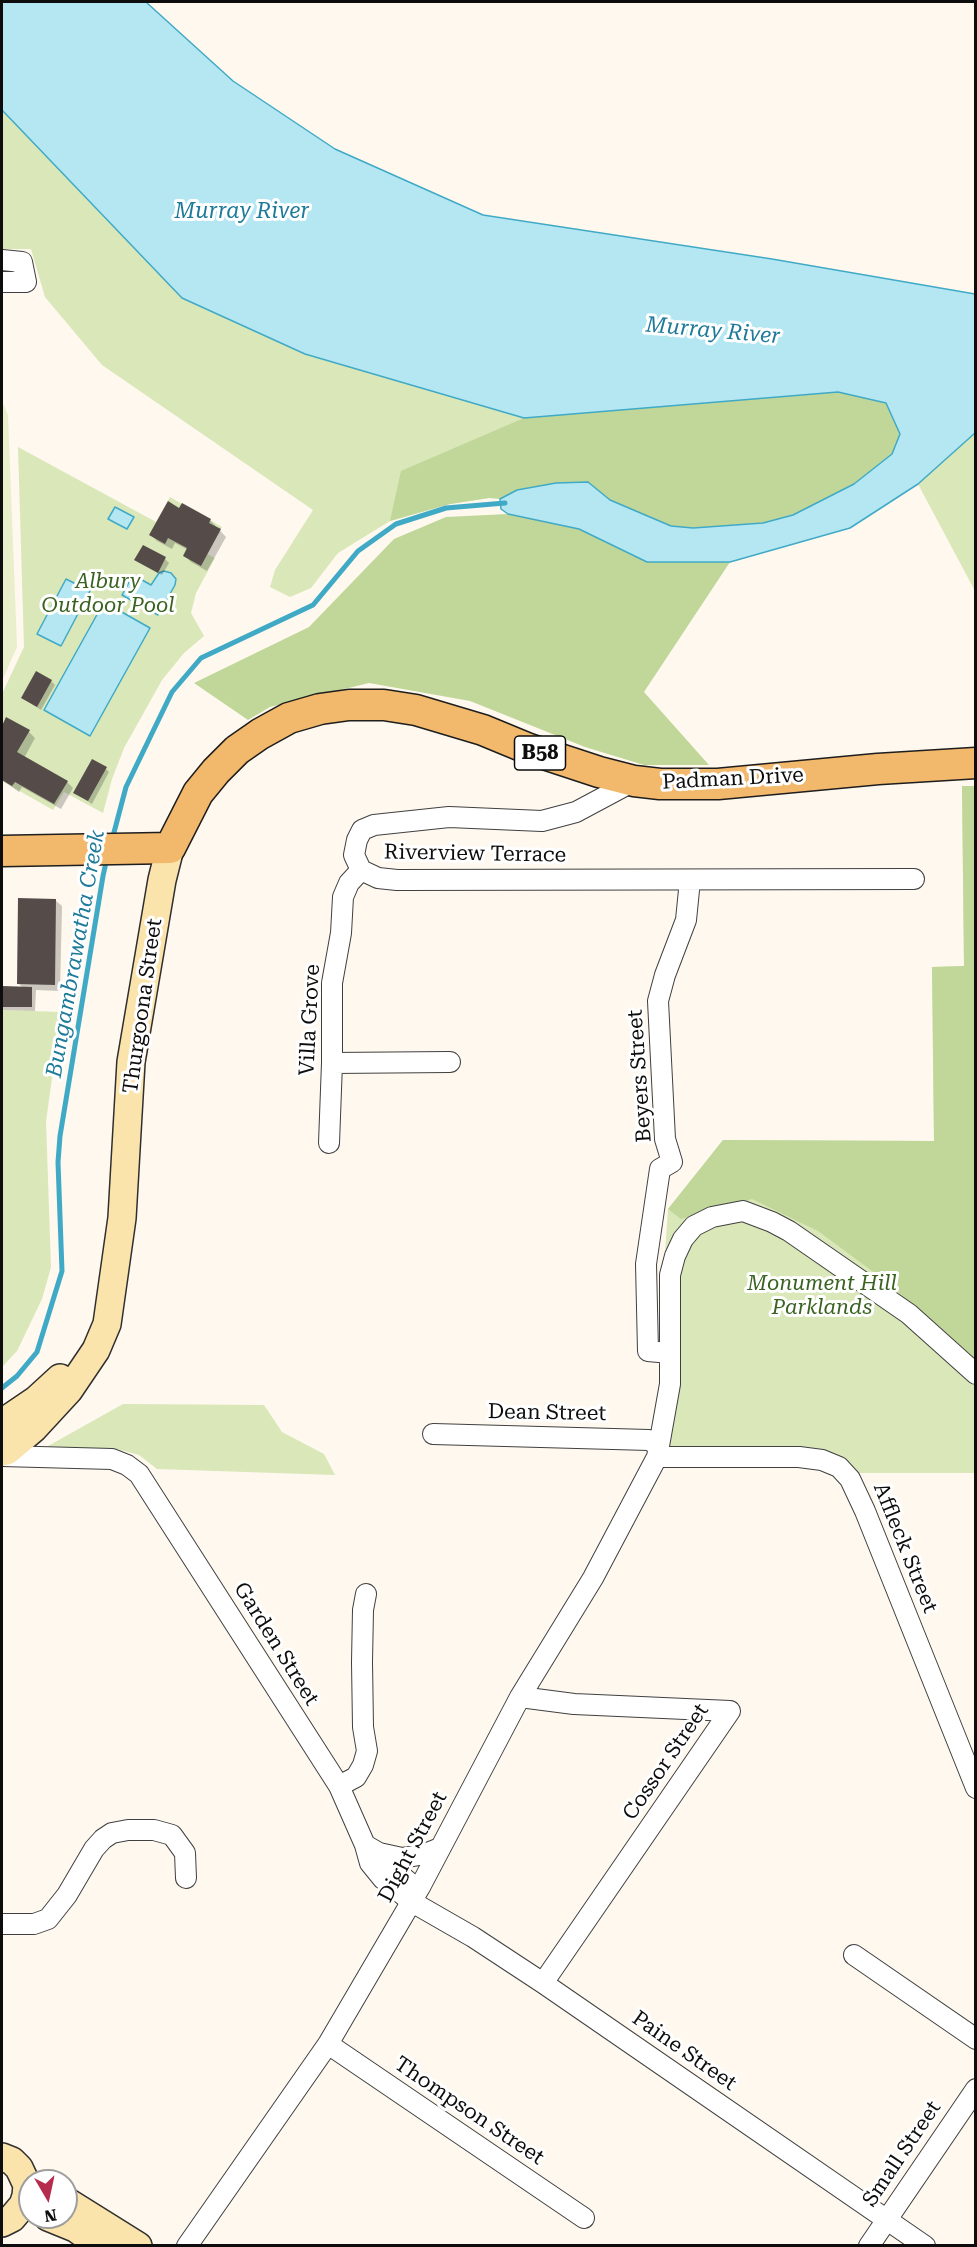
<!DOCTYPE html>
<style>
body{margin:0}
#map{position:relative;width:977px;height:2247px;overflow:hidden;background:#fef8ee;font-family:"Roboto Serif",serif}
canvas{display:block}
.frame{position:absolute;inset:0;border:3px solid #0d0d0d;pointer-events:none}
.north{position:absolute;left:18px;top:2169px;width:60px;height:60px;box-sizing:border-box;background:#fff;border:2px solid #9e9e9e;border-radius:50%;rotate:171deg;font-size:16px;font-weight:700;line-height:24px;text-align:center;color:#0d0d0d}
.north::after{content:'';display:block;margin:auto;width:21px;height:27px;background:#b62c4c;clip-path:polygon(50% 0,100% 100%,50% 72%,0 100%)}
</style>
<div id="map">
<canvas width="977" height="2247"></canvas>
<div class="frame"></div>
<div class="north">N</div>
</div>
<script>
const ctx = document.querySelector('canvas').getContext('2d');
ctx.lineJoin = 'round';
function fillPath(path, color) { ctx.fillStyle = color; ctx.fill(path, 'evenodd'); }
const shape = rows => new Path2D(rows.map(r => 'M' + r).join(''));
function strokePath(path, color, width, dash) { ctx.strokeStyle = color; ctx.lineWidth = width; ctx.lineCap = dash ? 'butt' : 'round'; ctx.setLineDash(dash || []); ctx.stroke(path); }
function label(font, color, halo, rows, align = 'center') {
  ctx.font = font + ' "Roboto Serif",serif'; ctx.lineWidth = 6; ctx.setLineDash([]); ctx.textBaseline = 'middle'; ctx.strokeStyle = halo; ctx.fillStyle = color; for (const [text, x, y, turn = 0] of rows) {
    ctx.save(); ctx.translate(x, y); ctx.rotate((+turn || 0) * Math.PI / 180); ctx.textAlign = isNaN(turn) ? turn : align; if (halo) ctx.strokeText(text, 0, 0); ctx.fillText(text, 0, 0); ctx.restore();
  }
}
fillPath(shape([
 [2,110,305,354,524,418,489,498,450,504,390,521,338,553,311,588,290,597,270,587,275,570,313,510,102,365,45,297,31,249,2,249],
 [975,433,975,591,918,484],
 [18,447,156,522,170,497,222,527,207,554,215,558,196,593,191,613,204,636,184,653,162,680,124,748,112,779,103,813,64,792,53,810,2,781,2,694,24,647],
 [962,786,975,786,975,1473,858,1473,840,1462,658,1454,664,1269,668,1209,723,1140,934,1141,932,967,964,966],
 [2,1010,61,1012,46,1122,51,1267,42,1299,17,1351,2,1367],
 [123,1404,264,1405,282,1432,324,1454,335,1475,157,1469,139,1455,117,1449,41,1450]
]), '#d9e7b9');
fillPath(shape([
 [838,392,886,403,900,434,892,454,854,484,793,515,763,523,693,528,671,526,610,500,588,482,517,490,500,499,489,498,450,504,390,521,401,471,524,418],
 [508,514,579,529,647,562,730,562,644,692,709,765,644,765,585,747,470,701,369,683,270,707,248,720,194,683,309,627,394,539,446,517],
 [962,786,975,786,975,1363,887,1282,818,1231,752,1199,681,1219,668,1209,723,1140,934,1141,932,967,964,966]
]), '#c0d799');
fillPath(shape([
 [2,401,8,415,17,647,2,681]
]), '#e9eecb');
const water = shape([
 [2,2,146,2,233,81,335,149,483,215,772,259,975,294,975,433,918,484,850,528,730,562,647,562,579,529,508,514,501,509,500,499,517,490,556,483,588,482,610,500,671,526,693,528,763,523,793,515,854,484,892,454,900,434,886,403,838,392,524,418,305,354,182,298,2,110,2,2],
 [115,507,134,517,127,529,108,519,115,507],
 [164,571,171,573,176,579,175,585,158,615,122,595,133,575,151,585,159,573,164,571],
 [66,579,90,591,61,646,37,634,66,579],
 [104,602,150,628,90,736,44,710,104,602]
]);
fillPath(water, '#b5e7f3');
strokePath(water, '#40aac6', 1.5);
fillPath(shape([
 [180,510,210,520,226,537,207,571,191,562,185,556,188,550,175,543,172,549,157,541,151,535],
 [165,559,169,563,162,575,136,560],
 [51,681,55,685,41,710,23,698],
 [7,719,29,732,35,738,24,758,67,782,73,788,61,809,22,787,19,792,2,780,2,729],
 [106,769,109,772,92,804,75,793],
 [55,900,62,906,60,991,36,990,35,1011,3,1010,2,987,23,988,19,984]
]), '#0003');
strokePath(shape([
 [112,840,126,787,172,692,201,658,313,605,358,551,396,524,446,508,505,503],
 [2,1388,17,1376,37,1352,62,1271,58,1162,60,1136,103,876,107,858]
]), '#40aac6', 5);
fillPath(shape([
 [168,501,179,508,182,503,211,519,209,523,221,529,201,566,183,556,187,548,168,538,165,544,149,535],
 [143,545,166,557,158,573,134,560],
 [36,671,52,680,37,707,21,698],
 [6,717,30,730,17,752,68,781,54,804,15,782,12,786,2,780,2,726],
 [92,759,107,767,88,801,73,793],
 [18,898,56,899,55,985,17,984],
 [2,986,32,987,32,1007,2,1007]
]), '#554c4a');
const minor = shape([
 [2,260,22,262,26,282,2,282],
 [634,781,576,812,542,821,449,817,374,825,362,830,357,840,354,855,361,870,378,878,397,880,914,879],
 [332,1063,450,1062],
 [329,1143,332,1063,332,983,341,933,343,897,349,883,361,870],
 [670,1353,648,1351,646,1264,660,1169,672,1162,665,1139,658,1001,665,975,686,920,690,880],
 [433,1434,649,1440,659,1446],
 [2,1456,112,1459,127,1465,139,1474,339,1786,365,1845,370,1863,383,1879,412,1902,473,1937,543,1983,925,2246],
 [657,1457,799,1457,822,1460,839,1467,850,1479,865,1511,976,1788],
 [520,1697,574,1704,730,1711,543,1983],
 [339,1786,356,1777,363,1765,367,1751,363,1727,362,1662,363,1610,366,1594],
 [365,1845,379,1853,402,1858,425,1854,440,1848],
 [376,1854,410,1883,420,1887],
 [2,1924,34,1924,48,1919,67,1895,94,1849,103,1839,112,1833,128,1830,154,1830,172,1835,185,1853,186,1878],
 [854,1955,976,2039],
 [328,2044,584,2218],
 [187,2246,328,2044,420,1887,520,1697,593,1578,657,1457,670,1384,670,1275,675,1256,683,1239,694,1226,712,1217,743,1211,772,1222,789,1231,909,1314,976,1374],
 [869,2246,976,2089]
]);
const secondary = shape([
 [2,1423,36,1400,60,1378],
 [2,1452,7,1451,33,1429,69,1390,96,1350,107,1324,122,1218,131,1062,162,880,170,848],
 [2,2157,12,2161,19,2168,27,2185,26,2196,23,2205,12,2218,2,2223],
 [66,2201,138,2246],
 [48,2217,75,2228,101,2246]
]);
const primary = shape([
 [2,851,170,848,198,793,216,771,237,750,260,734,289,718,320,709,349,705,384,705,416,710,483,730,529,749,599,772,634,781,660,784,718,784,878,769,976,763]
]);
strokePath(minor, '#404040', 22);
strokePath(secondary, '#2f2f2f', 30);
strokePath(primary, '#1e1e1e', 33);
strokePath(minor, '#fff', 20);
strokePath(secondary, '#fbe4ac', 27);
strokePath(primary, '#f2b86b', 30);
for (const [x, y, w] of [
 [540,753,51]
]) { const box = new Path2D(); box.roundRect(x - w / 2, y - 17, w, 34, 4.5); ctx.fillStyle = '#fff'; ctx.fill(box); strokePath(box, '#0d0d0d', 1.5); }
label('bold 20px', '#0d0d0d', null, [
 ["B58",540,753]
]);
label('italic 21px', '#3a6221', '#fff', [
 ["Albury",108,582],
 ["Outdoor Pool",108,606],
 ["Monument Hill",822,1284],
 ["Parklands",822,1308]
]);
label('21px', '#0d0d0d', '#fff', [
 ["Padman Drive",733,779,-3],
 ["Riverview Terrace",475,854,1],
 ["Thurgoona Street",143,1006,-82],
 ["Villa Grove",310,1020,-87],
 ["Beyers Street",640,1076,-94],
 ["Dean Street",547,1413,1],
 ["Affleck Street",905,1548,68],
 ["Garden Street",276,1644,58],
 ["Cossor Street",666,1762,-56],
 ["Dight Street",413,1847,-62],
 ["Paine Street",684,2051,35],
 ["Thompson Street",469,2111,34],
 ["Small Street",902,2154,-56]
]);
label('italic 22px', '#1d7a99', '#fff', [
 ["Murray River",242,212],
 ["Murray River",713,331,5],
 ["Bungambrawatha Creek",76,954,-80]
]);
</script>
